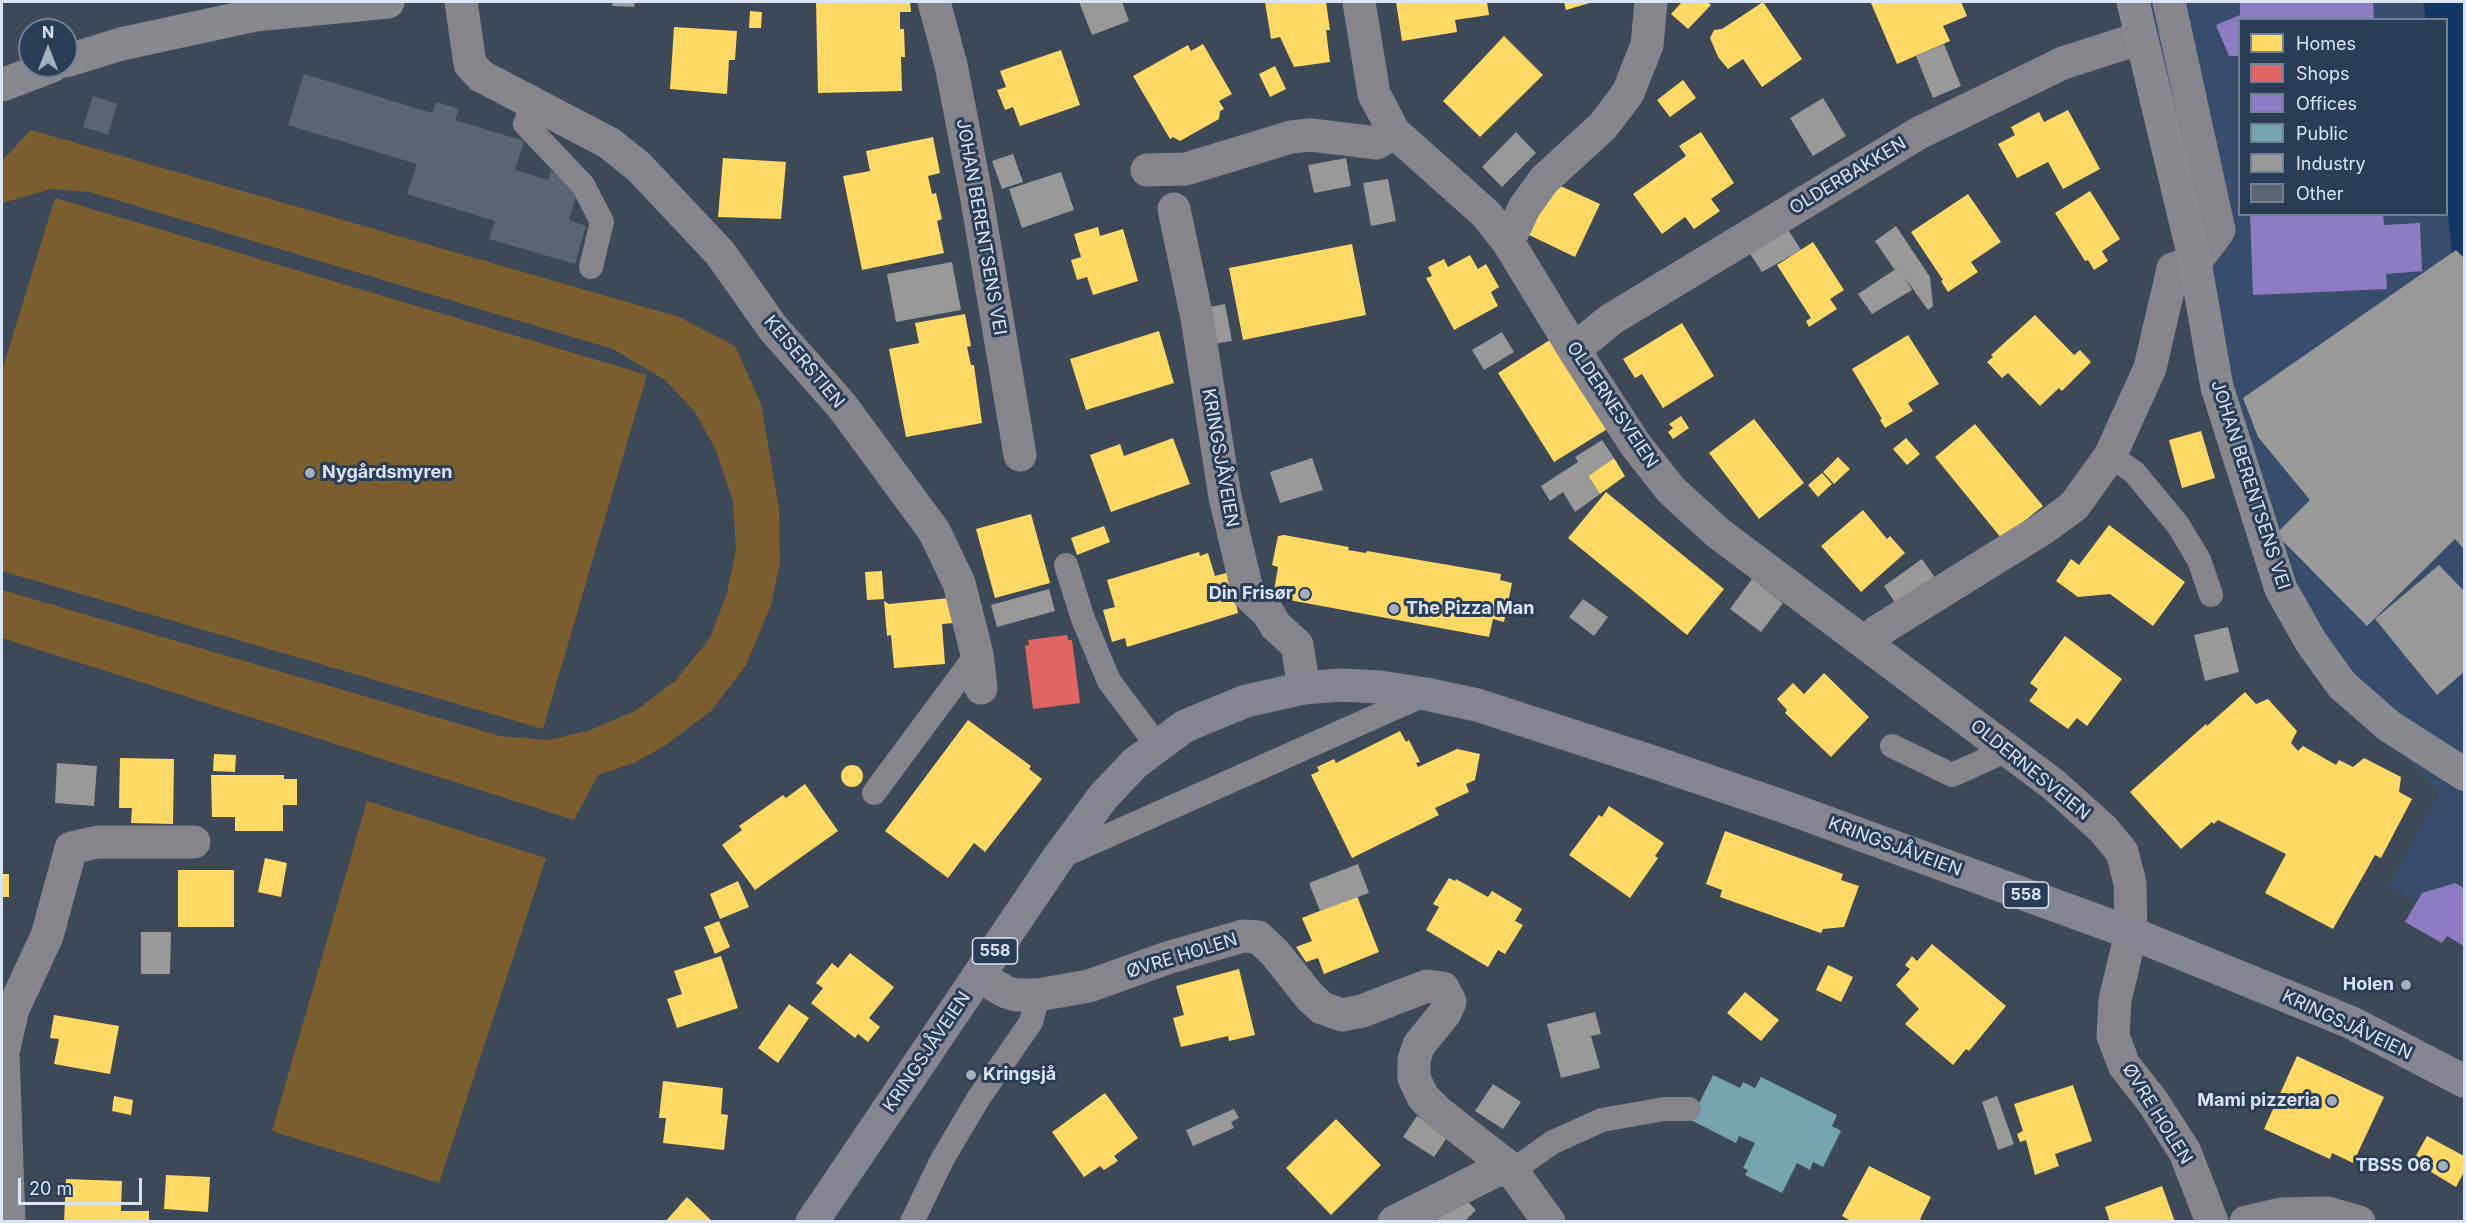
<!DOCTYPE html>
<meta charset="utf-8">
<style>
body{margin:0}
#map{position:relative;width:2466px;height:1223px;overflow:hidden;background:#3e4958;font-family:Inter,sans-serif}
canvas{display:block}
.frame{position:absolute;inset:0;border:3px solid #d9e5f5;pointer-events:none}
.legend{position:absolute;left:2238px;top:18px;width:210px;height:198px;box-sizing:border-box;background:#2a3d57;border:2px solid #708096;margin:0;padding:8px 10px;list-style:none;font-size:18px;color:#d9e5f5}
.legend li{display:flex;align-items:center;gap:12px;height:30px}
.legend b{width:30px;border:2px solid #708096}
.north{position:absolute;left:18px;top:18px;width:60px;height:60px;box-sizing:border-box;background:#2a3d57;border:2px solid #708096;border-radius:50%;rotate:0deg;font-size:16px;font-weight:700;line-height:24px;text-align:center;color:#d9e5f5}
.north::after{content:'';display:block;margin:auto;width:21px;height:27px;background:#a3aebe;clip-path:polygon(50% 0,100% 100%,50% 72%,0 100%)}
.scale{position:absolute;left:18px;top:1178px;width:124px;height:27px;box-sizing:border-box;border:3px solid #d9e5f5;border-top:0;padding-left:8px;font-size:18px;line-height:21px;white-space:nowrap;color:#d9e5f5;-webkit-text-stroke:4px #2a3d57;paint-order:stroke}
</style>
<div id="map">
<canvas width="2466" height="1223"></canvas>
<div class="frame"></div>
<ul class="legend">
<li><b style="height:16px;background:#ffd966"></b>Homes</li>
<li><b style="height:16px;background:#e06666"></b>Shops</li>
<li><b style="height:16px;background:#8e7cc3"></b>Offices</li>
<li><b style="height:16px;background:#76a5af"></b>Public</li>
<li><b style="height:16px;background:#999"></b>Industry</li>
<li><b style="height:16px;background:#5b6470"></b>Other</li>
</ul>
<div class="north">N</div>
<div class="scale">20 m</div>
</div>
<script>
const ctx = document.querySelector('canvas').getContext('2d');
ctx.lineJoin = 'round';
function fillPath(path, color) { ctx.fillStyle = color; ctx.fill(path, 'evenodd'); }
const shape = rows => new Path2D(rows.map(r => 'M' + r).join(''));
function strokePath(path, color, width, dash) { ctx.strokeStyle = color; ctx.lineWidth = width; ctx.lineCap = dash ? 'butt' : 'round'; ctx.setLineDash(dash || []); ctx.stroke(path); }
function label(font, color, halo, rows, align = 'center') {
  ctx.font = font + ' Inter,sans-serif'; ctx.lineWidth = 6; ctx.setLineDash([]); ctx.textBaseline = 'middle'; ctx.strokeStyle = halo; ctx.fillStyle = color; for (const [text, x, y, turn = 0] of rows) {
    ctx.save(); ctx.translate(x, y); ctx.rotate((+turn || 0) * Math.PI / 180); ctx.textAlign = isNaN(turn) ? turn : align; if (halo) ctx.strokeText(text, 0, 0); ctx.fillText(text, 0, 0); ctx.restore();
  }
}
fillPath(shape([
 [2123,2,2423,2,2426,19,2240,20,2240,214,2446,214,2447,204,2453,262,2464,272,2464,926,2390,887,2439,792,2333,681,2170,221]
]), '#374d6b');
fillPath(shape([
 [31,130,679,317,735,346,761,404,779,509,780,563,771,605,746,665,711,711,663,747,634,763,598,775,574,820,2,638,2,590,500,736,548,740,588,731,635,711,675,681,710,638,727,593,736,550,733,501,716,450,695,412,665,380,613,349,90,192,51,189,2,203,2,161],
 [55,198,647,375,543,729,2,571,2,371],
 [367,801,546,858,439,1183,272,1131]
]), '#7b5e2f');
fillPath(shape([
 [2423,2,2464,2,2464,272,2453,262,2447,204,2446,20,2426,19]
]), '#133662');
fillPath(shape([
 [816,2,910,2,911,12,900,12,900,29,904,29,905,57,901,57,902,91,818,93],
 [1265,2,1326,2,1330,30,1326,30,1330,62,1294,67,1280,37,1271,39],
 [1396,2,1487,2,1489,15,1455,20,1457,32,1402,41],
 [1564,2,1593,2,1566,10],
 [1682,2,1707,2,1711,5,1688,29,1671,14],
 [1763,2,1802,59,1762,87,1743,59,1728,69,1718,57,1710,38,1714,30,1722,29],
 [1873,2,1961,2,1967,16,1943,26,1950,41,1897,64,1871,3],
 [750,11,762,12,761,28,749,28],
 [674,27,737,31,735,60,729,60,727,94,670,89],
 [1504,36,1543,75,1480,137,1443,101],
 [1203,44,1232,94,1219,101,1224,109,1220,111,1219,119,1180,141,1173,137,1170,139,1133,76,1188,45,1191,51],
 [1061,50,1080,105,1020,126,1013,107,1005,110,997,90,1006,87,1000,71],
 [1275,66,1286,89,1270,97,1259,74],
 [1683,80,1696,98,1670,117,1657,100],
 [2068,110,2100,169,2063,189,2048,162,2017,178,1998,144,2015,135,2011,127,2039,112,2044,122],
 [1701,132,1734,183,1711,199,1720,211,1694,229,1685,217,1662,234,1633,194,1686,156,1679,146],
 [933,137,940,173,928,176,932,194,936,193,942,219,937,221,944,253,862,270,843,176,870,171,866,151],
 [723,158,786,162,781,219,718,217],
 [1554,183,1600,204,1575,257,1529,235],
 [2090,191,2120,239,2102,251,2108,261,2094,270,2088,260,2085,261,2055,213],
 [1968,194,2001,242,1971,262,1978,272,1948,292,1941,281,1943,280,1911,232],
 [1098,227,1100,236,1123,229,1138,281,1093,295,1087,277,1077,280,1071,260,1081,257,1074,234],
 [1813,242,1844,290,1830,299,1837,309,1809,327,1806,321,1811,318,1777,265],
 [1352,244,1366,315,1243,340,1229,268],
 [1470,255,1478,269,1486,264,1499,287,1491,292,1498,306,1454,330,1426,278,1432,276,1428,267,1444,259,1448,267],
 [965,314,971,346,967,347,971,365,974,365,982,423,906,437,889,349,919,343,915,323],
 [2035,315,2074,355,2080,350,2091,362,2062,391,2059,388,2040,406,2008,373,2002,378,1987,362,1993,357,1991,355],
 [1682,323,1714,376,1663,408,1642,374,1635,378,1623,359],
 [1159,331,1174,383,1086,410,1070,359],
 [1908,335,1939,384,1908,403,1913,411,1885,428,1880,420,1882,419,1852,369],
 [1553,338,1609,428,1554,462,1498,373],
 [1681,416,1689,428,1673,439,1668,432,1673,428,1669,424],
 [1754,419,1804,483,1759,519,1709,453],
 [1975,424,2043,506,2002,539,1935,457],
 [2201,431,2215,478,2182,488,2169,440],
 [1173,438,1190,484,1111,512,1090,455,1120,444,1124,456],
 [1906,438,1920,454,1907,465,1893,449],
 [1838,457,1850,469,1834,484,1823,472],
 [1614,458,1625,476,1600,494,1588,476],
 [1822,473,1832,484,1818,497,1808,485],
 [1606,492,1724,589,1687,635,1568,538],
 [1863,510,1887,539,1890,536,1905,553,1861,592,1821,546],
 [1031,514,1050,583,995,598,976,529],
 [2109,525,2185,582,2153,626,2110,594,2078,597,2056,581,2071,559,2079,565],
 [1104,526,1110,542,1077,555,1071,538],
 [1284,535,1349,547,1348,550,1366,553,1367,551,1501,574,1500,580,1512,583,1504,622,1493,619,1489,637,1273,597,1278,567,1272,565,1278,536],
 [1199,552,1200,556,1208,553,1215,576,1230,572,1238,613,1127,647,1125,638,1112,642,1103,610,1115,607,1107,580],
 [882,571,884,599,867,600,865,572],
 [950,598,953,623,942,624,945,664,894,668,891,635,887,636,884,601,889,604],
 [2065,636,2122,679,2087,726,2077,718,2068,729,2029,701,2038,689,2030,683],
 [1824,673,1869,717,1831,757,1785,713,1787,710,1777,699,1793,683,1804,694],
 [2245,692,2256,704,2268,699,2297,731,2291,743,2298,751,2303,746,2336,765,2339,760,2353,767,2364,758,2401,777,2399,792,2412,799,2381,858,2375,855,2333,929,2265,893,2286,854,2218,820,2214,824,2212,822,2181,849,2130,792,2206,724,2207,726],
 [968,720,1031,766,1029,769,1042,779,985,852,974,843,948,878,885,831],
 [1400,731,1406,742,1409,740,1420,762,1416,763,1418,767,1457,749,1480,754,1475,780,1466,784,1469,792,1435,808,1439,815,1352,858,1311,775,1319,771,1317,767,1334,759,1336,763],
 [214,754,236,755,235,772,213,771],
 [120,758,174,759,173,824,131,823,132,808,119,808],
 '841 776a11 11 0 1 1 22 0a11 11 0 1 1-22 0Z',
 [211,775,284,775,284,779,297,779,297,805,283,805,283,831,235,831,235,817,212,817],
 [805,784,838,831,755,890,722,845,742,830,739,826,783,795,786,798],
 [1609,806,1664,843,1655,856,1658,858,1630,898,1569,855,1599,815,1602,817],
 [1725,831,1843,874,1841,880,1859,886,1844,927,1823,929,1821,933,1720,897,1722,890,1706,884],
 [265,858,287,863,281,897,258,892],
 [178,870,234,870,234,927,178,927],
 [2,874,9,874,9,897,2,897],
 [1449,878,1455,881,1456,879,1488,897,1492,891,1522,909,1515,921,1523,925,1505,954,1498,950,1488,967,1426,930,1439,907,1433,904],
 [738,881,749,907,720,919,710,894],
 [1357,896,1379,952,1324,974,1318,958,1306,962,1296,947,1312,941,1302,918],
 [719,921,730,947,715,954,704,927],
 [1932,944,2006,1006,1969,1051,1966,1049,1953,1065,1905,1024,1919,1009,1896,985,1910,969,1905,965,1912,956,1917,961],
 [850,953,894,987,869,1018,880,1027,868,1042,858,1034,855,1038,811,1003,823,988,816,983,832,963,838,968],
 [721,956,738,1008,677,1028,667,999,682,994,674,971],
 [1828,965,1853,977,1841,1002,1816,990],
 [1239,969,1255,1035,1229,1041,1228,1036,1181,1047,1173,1018,1184,1015,1176,986],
 [1745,992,1779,1020,1761,1041,1727,1013],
 [789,1004,809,1018,778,1063,758,1048],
 [54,1015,119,1026,110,1074,54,1064,59,1039,50,1038],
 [2297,1056,2384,1097,2353,1163,2332,1153,2330,1159,2264,1129],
 [663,1081,723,1088,721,1114,728,1115,724,1150,663,1143,666,1118,659,1118],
 [2073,1085,2092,1141,2055,1154,2059,1166,2035,1175,2026,1140,2020,1142,2017,1134,2023,1131,2014,1104],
 [1105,1093,1138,1138,1114,1156,1118,1161,1104,1170,1100,1166,1084,1177,1052,1132],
 [114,1096,133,1100,131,1115,112,1111],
 [1336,1119,1381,1165,1331,1215,1286,1168],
 [2427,1136,2464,1156,2464,1172,2456,1187,2413,1161],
 [1869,1166,1931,1197,1920,1219,1925,1222,1853,1222,1842,1216],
 [166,1175,210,1177,208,1212,164,1209],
 [66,1179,122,1181,121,1211,149,1211,149,1222,64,1222],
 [2162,1186,2175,1222,2110,1222,2105,1207],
 [687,1197,713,1222,665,1222]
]), '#ffd966');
fillPath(shape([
 [1067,635,1068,640,1072,640,1080,703,1033,709,1025,646,1029,645,1028,640]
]), '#e06666');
fillPath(shape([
 [2240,2,2373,2,2374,20,2240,20,2240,56,2229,56,2216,25,2240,15],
 [2250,214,2383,214,2384,225,2420,223,2422,271,2386,274,2387,289,2253,295],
 [2455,883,2464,888,2464,946,2447,936,2442,943,2405,922,2422,893]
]), '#8e7cc3');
fillPath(shape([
 [1713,1075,1740,1088,1743,1082,1755,1088,1761,1077,1837,1115,1832,1126,1841,1131,1823,1167,1813,1162,1810,1170,1797,1163,1782,1193,1745,1175,1748,1170,1743,1168,1755,1143,1739,1136,1736,1143,1691,1120]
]), '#76a5af');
fillPath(shape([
 [613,2,635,2,634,7,612,6],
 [1079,2,1122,2,1129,21,1092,35],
 [1944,44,1961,86,1933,98,1916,56],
 [1823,98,1846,136,1813,156,1790,118],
 [1516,132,1536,153,1502,187,1482,167],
 [1013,154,1023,182,1002,189,992,161],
 [1346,158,1351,186,1314,193,1308,165],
 [1061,172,1074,210,1022,228,1009,189],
 [1388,179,1396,221,1371,226,1363,183],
 [1785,225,1801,250,1762,272,1747,249],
 [1896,226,1930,277,1933,306,1928,310,1905,278,1912,290,1872,314,1858,294,1897,268,1894,269,1875,241],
 [2456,250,2464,258,2464,549,2455,539,2367,626,2276,534,2310,500,2258,437,2243,398],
 [952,262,961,310,896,322,887,274],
 [1225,304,1232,341,1212,344,1205,308],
 [1502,332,1514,352,1484,370,1472,350],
 [1602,440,1614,458,1588,476,1600,494,1575,512,1563,492,1550,501,1541,486,1578,462,1575,457],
 [1312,458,1323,490,1280,503,1270,472],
 [1922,559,1939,583,1900,610,1884,586],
 [2439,565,2464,591,2464,672,2437,695,2375,619],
 [1752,579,1783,603,1761,632,1730,609],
 [1049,589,1055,611,997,627,991,605],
 [1583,599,1608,617,1594,636,1569,617],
 [2228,627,2239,672,2205,681,2194,635],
 [57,763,97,766,94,806,55,803],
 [1358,864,1369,893,1320,911,1309,883],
 [141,932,171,932,170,974,141,974],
 [1595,1012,1601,1034,1591,1036,1600,1068,1561,1078,1547,1024],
 [1493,1084,1521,1102,1503,1129,1475,1111],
 [1997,1096,2014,1144,1998,1150,1982,1102],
 [1234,1109,1239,1118,1231,1122,1234,1128,1193,1146,1186,1130],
 [1417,1116,1448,1136,1434,1157,1403,1137],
 [1461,1195,1476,1210,1464,1222,1434,1222]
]), '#999');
fillPath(shape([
 [304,74,432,113,436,102,459,109,455,120,524,141,515,170,548,180,551,171,569,176,566,186,578,189,569,220,586,226,575,264,489,239,495,221,407,194,417,164,288,125],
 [93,96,117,104,108,135,83,127]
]), '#5b6470');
strokePath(shape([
 [533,105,525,124,583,185,602,222,591,267],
 [2110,456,2134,472,2178,525,2199,560,2211,595],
 [1066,565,1083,619,1109,681,1157,745],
 [1892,746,1952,775,2008,750],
 [874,793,977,654],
 [1060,857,1426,694],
 [1510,1168,1516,1168,1553,1142,1602,1120,1664,1109,1689,1109],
 [912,1222,942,1160,978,1099,1031,1022,1038,995]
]), '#86858b', 24);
strokePath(shape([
 [461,2,470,64,481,76,609,143,639,167,720,253,773,328,842,406,934,531,959,583,977,654,981,688],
 [934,2,951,65,976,194,1020,455],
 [1359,2,1374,94,1394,132,1486,214,1508,242,1574,350,1635,444,1671,490,1718,533,2054,785,2103,829,2122,852,2130,883,2131,933,2115,1000,2113,1036,2124,1065,2153,1102,2185,1152,2212,1222],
 [1147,170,1186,169,1291,137,1311,135,1377,143,1394,132],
 [1174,209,1197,318,1225,497,1248,594,1268,613,1276,626,1297,645,1304,688],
 [1508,242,1524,208,1544,180,1603,126,1628,93,1647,45,1651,2],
 [1574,350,1610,320,1919,133,2063,63,2141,38],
 [1866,644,1878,631,2044,528,2074,506,2110,456,2150,368,2173,269,2195,262,2219,230,2169,2],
 [978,976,1006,992,1016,995,1038,995,1089,986,1167,958,1243,936,1258,937,1275,953,1310,997,1322,1008,1342,1015,1362,1011,1427,986,1443,988,1450,1002,1445,1013,1419,1045,1414,1060,1414,1078,1423,1097,1438,1112,1510,1168,1549,1222],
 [9,1222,3,1052,13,1009,47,936,71,848,98,842,194,842],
 [1394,1222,1493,1172,1510,1168],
 [2246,1222,2281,1214,2327,1213,2359,1222]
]), '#86858b', 33);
strokePath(shape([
 [2133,2,2195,262,2217,387,2281,589,2311,642,2342,685,2389,726,2464,774],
 [66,61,121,44,255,15,388,2],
 [2,85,52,66]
]), '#88888f', 33);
strokePath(shape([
 [812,1222,1058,858,1103,797,1135,763,1185,726,1246,701,1304,688,1340,685,1380,687,1426,694,1477,705,1656,763,1782,806,2131,933,2350,1022,2464,1081]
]), '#858590', 33);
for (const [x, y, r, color] of [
 [310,473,6,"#a3aebe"],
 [1305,594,6,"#a3aebe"],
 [1394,609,6,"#a3aebe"],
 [2406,985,6,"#a3aebe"],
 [971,1075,6,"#a3aebe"],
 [2332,1101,6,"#a3aebe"],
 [2443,1166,6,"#a3aebe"]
]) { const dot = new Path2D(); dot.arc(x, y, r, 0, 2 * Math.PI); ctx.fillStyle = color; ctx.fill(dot); strokePath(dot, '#2a3d57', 2); }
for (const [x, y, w] of [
 [2026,895,45],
 [995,951,45]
]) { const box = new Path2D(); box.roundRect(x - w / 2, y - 13, w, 26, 4.5); ctx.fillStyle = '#2a3d57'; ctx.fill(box); strokePath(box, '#d9e5f5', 1.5); }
label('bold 16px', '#d9e5f5', null, [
 ["558",2026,895],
 ["558",995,951]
]);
label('18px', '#d9e5f5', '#2a3d57', [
 ["OLDERBAKKEN",1848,176,-31],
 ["JOHAN BERENTSENS VEI",981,227,80],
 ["KEISERSTIEN",804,362,50],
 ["OLDERNESVEIEN",1612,405,56],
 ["KRINGSJÅVEIEN",1220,458,80],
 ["JOHAN BERENTSENS VEI",2250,485,72],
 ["OLDERNESVEIEN",2030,770,39],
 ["KRINGSJÅVEIEN",1895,847,20],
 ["ØVRE HOLEN",1182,956,-17],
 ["KRINGSJÅVEIEN",2347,1025,25],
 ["KRINGSJÅVEIEN",927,1052,-56],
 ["ØVRE HOLEN",2157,1114,58]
]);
label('bold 18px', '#d9e5f5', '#2a3d57', [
 ["Nygårdsmyren",322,473,"left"],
 ["Din Frisør",1293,594],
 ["The Pizza Man",1406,609,"left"],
 ["Holen",2394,985],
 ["Kringsjå",983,1075,"left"],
 ["Mami pizzeria",2320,1101],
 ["TBSS 06",2431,1166]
], 'right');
</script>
